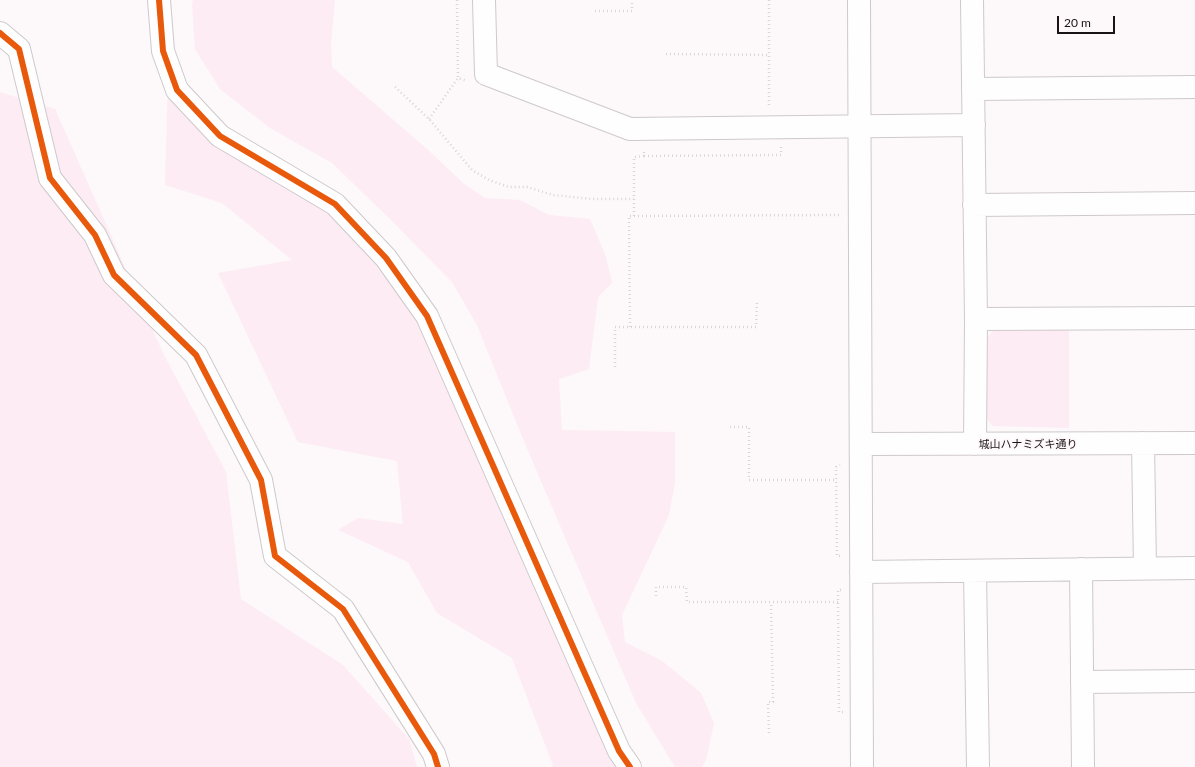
<!DOCTYPE html>
<meta charset="utf-8">
<style>
body{margin:0}
#map{position:relative;width:1195px;height:767px;overflow:hidden;background:#fdf8fa;font-family:Lato,sans-serif}
canvas{display:block}
.scale{position:absolute;left:1057px;top:16px;width:58px;height:18px;box-sizing:border-box;border:2px solid #181315;border-top:0;padding-left:5px;font-size:12px;line-height:14px;white-space:nowrap;color:#181315;-webkit-text-stroke:3px #fef7fa;paint-order:stroke}
</style>
<div id="map">
<canvas width="1195" height="767"></canvas>
<div class="scale">20 m</div>
</div>
<script>
const ctx = document.querySelector('canvas').getContext('2d');
ctx.lineJoin = 'round';
function fillPath(path, color) { ctx.fillStyle = color; ctx.fill(path, 'evenodd'); }
const shape = rows => new Path2D(rows.map(r => 'M' + r).join(''));
function strokePath(path, color, width, dash) { ctx.strokeStyle = color; ctx.lineWidth = width; ctx.lineCap = dash ? 'butt' : 'round'; ctx.setLineDash(dash || []); ctx.stroke(path); }
function label(font, color, halo, rows, align = 'center') {
  ctx.font = font + ' Lato,"Noto Sans JP",sans-serif'; ctx.lineWidth = 3.5; ctx.setLineDash([]); ctx.textBaseline = 'middle'; ctx.strokeStyle = halo; ctx.fillStyle = color; for (const [text, x, y, turn = 0] of rows) {
    ctx.save(); ctx.translate(x, y); ctx.rotate((+turn || 0) * Math.PI / 180); ctx.textAlign = isNaN(turn) ? turn : align; if (halo) ctx.strokeText(text, 0, 0); ctx.fillText(text, 0, 0); ctx.restore();
  }
}
fillPath(shape([
 [193,0,335,0,331,42,332,67,426,148,463,183,485,198,520,200,549,215,590,219,606,257,612,283,598,297,589,369,559,379,562,430,675,432,675,483,669,515,622,615,625,642,662,661,701,693,714,723,706,760,702,767,675,767,636,703,523,439,477,325,452,282,387,216,332,163,270,128,220,89,195,49,192,5],
 [168,80,220,145,299,184,410,290,628,767,552,767,553,765,512,658,437,613,408,562,338,530,358,518,403,524,397,461,298,442,218,273,292,260,222,203,165,185],
 [0,92,55,109,163,353,226,472,241,599,343,665,409,739,417,767,0,767],
 [1069,328,1069,428,993,426,984,416,983,343,995,329]
]), '#fdecf3');
const minor = shape([
 [159,0,163,51,177,90,220,136,335,204,386,258,427,316,619,751,630,767],
 [484,0,486,74,630,129,974,125],
 [859,0,862,767],
 [972,0,976,319,975,444],
 [0,33,19,49,50,178,95,235,114,275,196,355,261,480,275,556,343,609,434,754,438,767],
 [973,89,1195,87],
 [974,205,1195,203],
 [976,319,1195,318],
 [1143,443,1145,568],
 [861,444,1195,443],
 [1081,569,1083,767],
 [975,571,978,767],
 [861,572,1195,568],
 [1082,682,1195,681]
]);
strokePath(minor, '#cec9cb', 24);
strokePath(shape([
 [457,0,458,78,467,81],
 [769,0,769,107],
 [595,11,632,11,632,0],
 [666,54,769,55],
 [395,87,429,119,472,170,489,180,509,187,527,187,553,195,592,199,634,199],
 [429,119,458,78,460,78],
 [644,156,781,155,781,147],
 [634,216,634,157,644,156,644,150],
 [630,327,629,216,839,215],
 [615,367,615,327,756,327,757,301],
 [730,427,749,427,749,480,836,480],
 [840,556,837,556,836,467,840,465],
 [841,590,838,590,838,602,839,712,843,712],
 [656,596,656,587,686,587,687,602,838,602],
 [769,733,768,702,773,702,771,602]
]), '#d8d6d7', 2.5, [1, 3]);
strokePath(minor, '#fffefe', 22);
strokePath(shape([
 [159,0,163,51,177,90,220,136,335,204,386,258,427,316,619,751,630,767],
 [0,33,19,49,50,178,95,235,114,275,196,355,261,480,275,556,343,609,434,754,438,767]
]), '#e8590c', 6);
label('11px', '#181315', '#fef7fa', [
 ["城山ハナミズキ通り",1028,444]
]);
</script>
